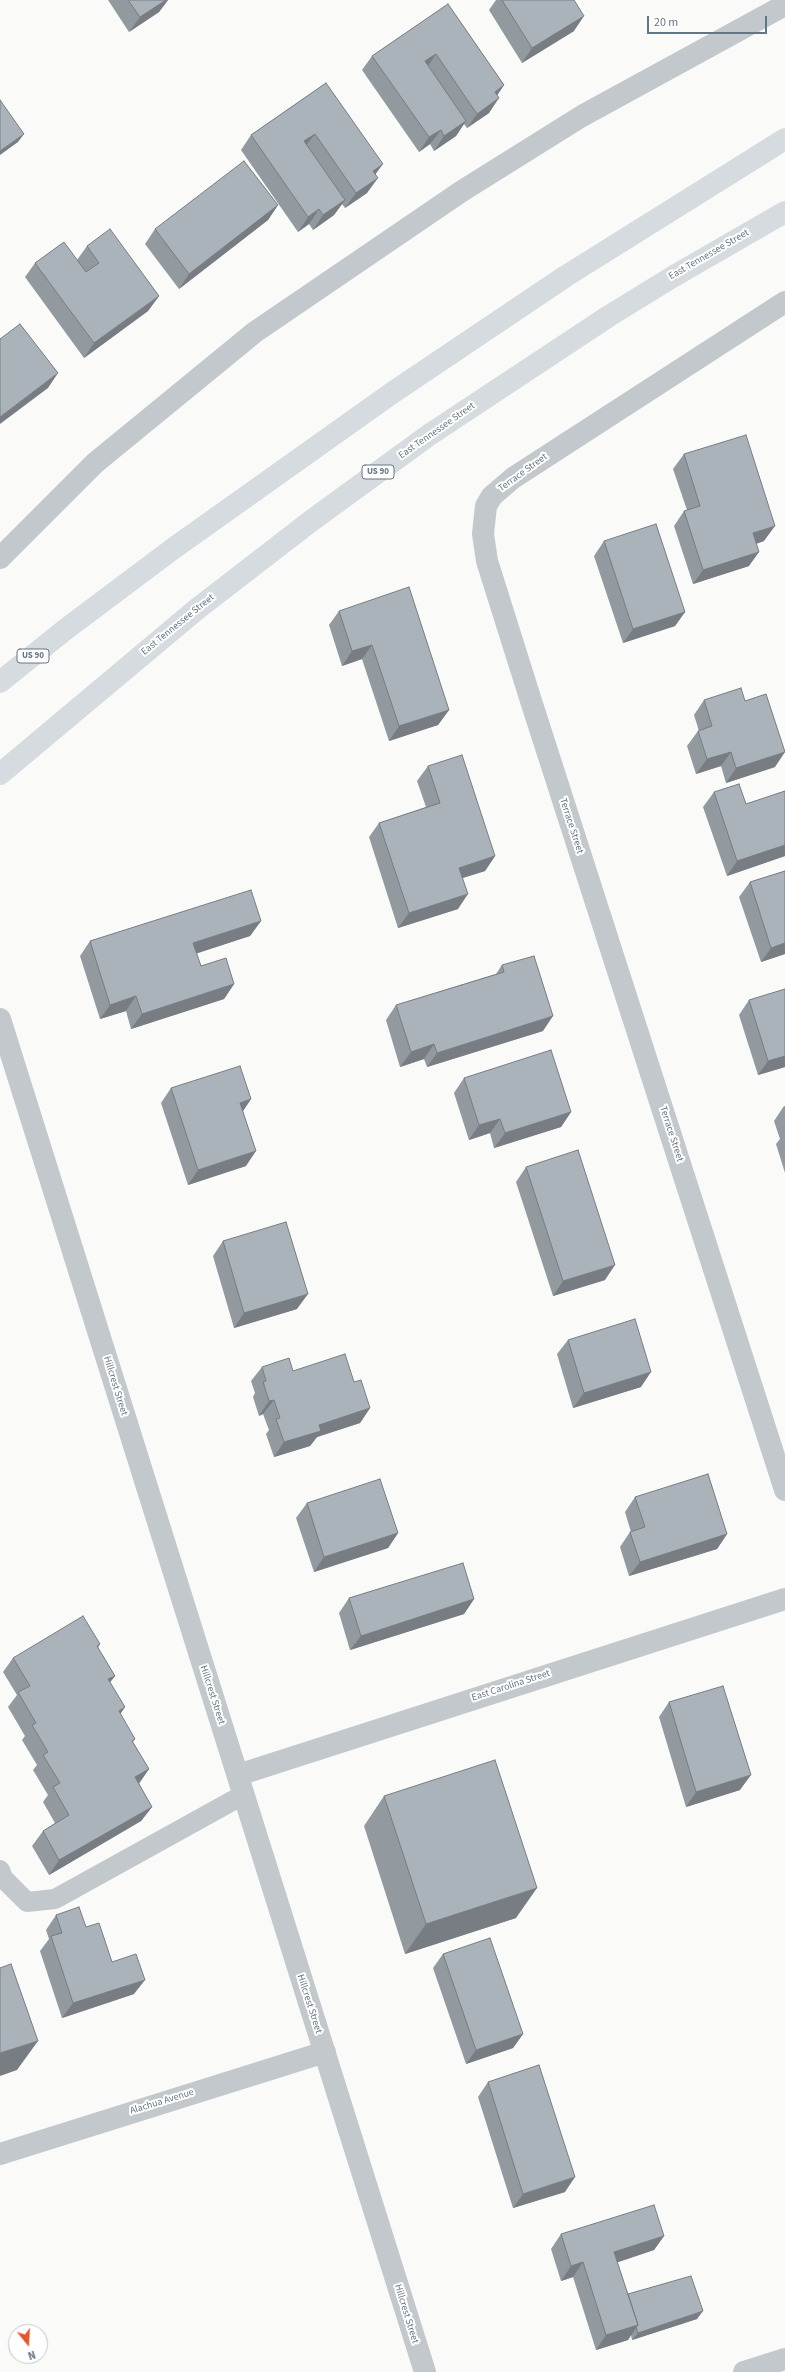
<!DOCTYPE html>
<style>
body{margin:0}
#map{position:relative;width:785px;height:2372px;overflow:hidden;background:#fafaf8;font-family:"Source Sans 3",sans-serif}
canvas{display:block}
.north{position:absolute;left:8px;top:2324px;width:40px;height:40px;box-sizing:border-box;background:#fff;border:1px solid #c1c8cd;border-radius:50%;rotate:162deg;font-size:11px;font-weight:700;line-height:16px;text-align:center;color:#657683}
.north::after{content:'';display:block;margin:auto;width:14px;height:18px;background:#e4572e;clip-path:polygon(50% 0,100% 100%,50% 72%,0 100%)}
.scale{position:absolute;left:647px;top:16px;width:120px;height:18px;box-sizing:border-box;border:2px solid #657683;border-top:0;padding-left:5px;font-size:12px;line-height:14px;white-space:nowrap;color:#657683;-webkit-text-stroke:3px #fff;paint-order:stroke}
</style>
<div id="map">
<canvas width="785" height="2372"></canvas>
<div class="north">N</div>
<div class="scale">20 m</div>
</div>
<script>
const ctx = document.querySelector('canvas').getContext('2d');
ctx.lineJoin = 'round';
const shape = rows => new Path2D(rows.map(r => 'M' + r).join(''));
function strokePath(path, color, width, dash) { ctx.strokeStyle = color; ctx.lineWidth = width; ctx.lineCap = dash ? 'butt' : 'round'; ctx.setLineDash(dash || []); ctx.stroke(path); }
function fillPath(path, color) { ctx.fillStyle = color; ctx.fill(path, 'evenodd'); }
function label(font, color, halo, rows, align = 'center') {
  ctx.font = font + ' "Source Sans 3",sans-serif'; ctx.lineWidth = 4; ctx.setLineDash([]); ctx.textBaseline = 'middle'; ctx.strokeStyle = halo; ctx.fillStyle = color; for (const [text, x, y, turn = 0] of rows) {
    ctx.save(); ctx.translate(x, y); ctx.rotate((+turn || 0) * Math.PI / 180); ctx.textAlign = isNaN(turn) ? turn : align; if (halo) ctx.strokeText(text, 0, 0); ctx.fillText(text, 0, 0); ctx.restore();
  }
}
strokePath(shape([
 [0,1870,3,1878,27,1902,55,1899,243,1795]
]), '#c3c8cc', 20);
strokePath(shape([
 [785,302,513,478,492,496,486,506,483,534,487,561,532,704,785,1490],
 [0,558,95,463,255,332,462,191,582,116,785,5],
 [0,1019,425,2372],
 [238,1775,785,1599],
 [0,2154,325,2052],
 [744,2372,785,2359]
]), '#c3c8cc', 22);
strokePath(shape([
 [0,682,66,629,174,548,392,393,566,276,785,139],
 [0,774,197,609,311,521,429,435,609,316,674,276,785,212]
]), '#d6dbdf', 22);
fillPath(shape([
 [108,0,168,0,159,12,129,32],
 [496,0,574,0,574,31,522,63,489,10],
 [448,4,504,85,497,95,489,113,467,128,464,124,456,136,434,151,430,144,419,152,362,70,372,56],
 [326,83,376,174,367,193,345,208,342,204,334,215,313,230,309,224,298,232,241,150,251,135],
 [278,205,268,220,179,289,145,244,155,229],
 [87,246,159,296,148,311,84,358,25,277,35,263,77,260],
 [684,454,764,541,756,544,749,566,693,584,674,526,684,511,687,510,673,469],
 [604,541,685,612,675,626,623,643,594,556],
 [339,611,449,710,438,725,389,741,362,659,342,666,329,625],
 [704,700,745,701,775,767,726,783,721,766,696,774,687,746,698,731,699,731,694,715],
 [428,766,495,856,485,871,463,878,458,909,398,928,369,837,379,823,426,807,417,781],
 [714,792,746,804,785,856,727,876,703,807],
 [785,871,785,954,761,962,739,897,750,882],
 [261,921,250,936,196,953,201,966,234,984,224,999,131,1029,126,1011,100,1019,80,956,90,941],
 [502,965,543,1031,427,1067,424,1059,400,1067,386,1020,396,1005,496,974],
 [749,1000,785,1067,758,1075,739,1015],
 [464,1078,571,1112,561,1127,494,1148,490,1133,469,1140,454,1093],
 [171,1088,251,1099,243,1111,246,1166,188,1185,161,1103],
 [784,1106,785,1106,785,1173,776,1144,780,1139,774,1121],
 [526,1167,605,1280,553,1296,516,1182],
 [223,1241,297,1309,234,1328,213,1256],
 [568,1340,641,1387,573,1408,557,1354],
 [262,1367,293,1371,354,1382,370,1408,360,1423,317,1437,310,1446,274,1457,266,1434,269,1430,263,1414,259,1416,253,1397,255,1393,251,1381],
 [635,1497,727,1534,717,1549,629,1576,620,1547,630,1532,631,1532,625,1512],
 [307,1503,398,1533,388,1548,314,1572,296,1518],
 [349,1598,474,1599,464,1614,350,1650,339,1613],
 [100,1644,98,1648,115,1676,110,1682,125,1707,120,1714,135,1739,133,1742,149,1769,139,1784,152,1807,141,1821,49,1875,32,1846,43,1831,55,1823,43,1802,48,1795,33,1770,37,1765,22,1740,25,1736,8,1707,17,1695,3,1672,13,1658],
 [669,1702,740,1790,686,1807,659,1717],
 [384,1796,516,1918,405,1954,364,1826],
 [56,1915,86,1927,112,1962,134,1994,62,2018,40,1951,49,1939,46,1930],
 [443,1954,523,2034,513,2048,466,2064,433,1968],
 [488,2082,565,2192,513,2208,478,2097],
 [561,2234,664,2236,654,2250,617,2262,628,2294,697,2319,632,2340,631,2335,628,2340,596,2350,573,2277,561,2281,551,2249]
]), '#929a9f');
fillPath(shape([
 [166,0,168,0,159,12,129,32,140,17],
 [584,16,574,31,522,63,532,48],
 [436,54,426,69,425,61],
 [504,85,494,100,495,92],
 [499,98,489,113,467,128,477,114],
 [466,121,456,136,434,151,444,136],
 [441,130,430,144,419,152,429,137],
 [24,134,18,142,0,155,0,151],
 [315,134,304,148,304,141],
 [383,164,372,179,373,171],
 [378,178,367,193,345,208,356,193],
 [345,200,334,215,313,230,323,215],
 [278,205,268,220,179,289,189,274],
 [319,209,309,224,298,232,308,217],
 [159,296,148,311,84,358,94,343],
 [58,373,48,388,0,424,0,417],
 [775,526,764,541,743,548,753,533],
 [759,552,749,566,693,584,703,570],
 [685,612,675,626,623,643,633,629],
 [372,645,362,659,342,666,352,651],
 [449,710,438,725,389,741,399,726],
 [731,752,721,766,696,774,707,759],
 [785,752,775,767,726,783,736,768],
 [785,845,785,856,727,876,737,861],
 [495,856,485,871,449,882,459,868],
 [468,894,458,909,398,928,409,913],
 [261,921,250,936,183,958,193,943],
 [785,943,785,954,761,962,771,948],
 [234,984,224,999,131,1029,142,1014],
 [136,996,126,1011,100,1019,110,1005],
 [553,1016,543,1031,427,1067,437,1053],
 [434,1044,424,1059,400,1067,411,1052],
 [785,1056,785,1067,758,1075,768,1061],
 [251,1099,241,1114,240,1103],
 [571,1112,561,1127,494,1148,505,1133],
 [500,1119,490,1133,469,1140,479,1125],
 [256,1151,246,1166,188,1185,198,1170],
 [615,1265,605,1280,553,1296,563,1281],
 [308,1294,297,1309,234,1328,244,1313],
 [651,1372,641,1387,573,1408,584,1393],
 [274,1400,263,1414,259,1416,269,1401],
 [370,1408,360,1423,317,1437,310,1446,274,1457,284,1442,319,1425],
 [398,1533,388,1548,314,1572,324,1557],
 [727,1534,717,1549,629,1576,640,1562],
 [474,1599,464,1614,350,1650,361,1636],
 [115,1676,104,1690,108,1679],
 [125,1707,115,1722,119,1711],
 [149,1769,138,1784,135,1777],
 [751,1775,740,1790,686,1807,696,1792],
 [152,1807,141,1821,49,1875,59,1860],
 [537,1888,516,1918,405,1954,426,1924],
 [145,1980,134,1994,62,2018,73,2003],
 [523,2034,513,2048,466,2064,476,2050],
 [38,2041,17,2070,0,2076,0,2053],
 [575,2177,565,2192,513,2208,523,2194],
 [664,2236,654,2250,604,2267,614,2252],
 [583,2262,573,2277,561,2281,571,2266],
 [703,2311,697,2319,632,2340,638,2333],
 [638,2325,628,2340,596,2350,606,2335]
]), '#777d82');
const building = shape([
 [128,0,166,0,140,17,128,0],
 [502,0,574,0,584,16,532,48,502,0],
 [448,4,504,85,495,92,499,98,477,114,436,54,425,61,466,121,444,136,441,130,429,137,372,56,448,4],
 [326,83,383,164,373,171,378,178,356,193,315,134,304,141,345,200,323,215,319,209,308,217,251,135,326,83],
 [0,100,24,134,0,151,0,100],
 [244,161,278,205,189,274,155,229,244,161],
 [110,229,159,296,94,343,35,263,64,242,86,272,99,263,87,246,110,229],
 [20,324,58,373,0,417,0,339,20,324],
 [746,435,775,526,753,533,759,552,703,570,684,511,700,506,684,454,746,435],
 [656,524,685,612,633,629,604,541,656,524],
 [409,587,449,710,399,726,372,645,352,651,339,611,409,587],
 [741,688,745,701,766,694,785,752,736,768,731,752,707,759,698,731,712,726,704,700,741,688],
 [462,755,495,856,459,868,468,894,409,913,379,823,440,803,428,766,462,755],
 [739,784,746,804,785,791,785,845,737,861,714,792,739,784],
 [785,871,785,943,771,948,750,882,785,871],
 [251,890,261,921,193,943,201,966,226,958,234,984,142,1014,136,996,110,1005,90,941,251,890],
 [534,956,553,1016,437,1053,434,1044,411,1052,396,1005,504,972,502,965,534,956],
 [785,989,785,1056,768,1061,749,1000,785,989],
 [551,1050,571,1112,505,1133,500,1119,479,1125,464,1078,551,1050],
 [240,1066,251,1099,240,1103,256,1151,198,1170,171,1088,240,1066],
 [578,1150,615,1265,563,1281,526,1167,578,1150],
 [286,1222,308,1294,244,1313,223,1241,286,1222],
 [635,1319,651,1372,584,1393,568,1340,635,1319],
 [345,1354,354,1382,361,1380,370,1408,319,1425,321,1431,284,1442,276,1419,280,1418,274,1400,269,1401,263,1382,266,1381,262,1367,289,1358,293,1371,345,1354],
 [708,1474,727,1534,640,1562,630,1532,645,1527,635,1497,708,1474],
 [380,1479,398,1533,324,1557,307,1503,380,1479],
 [463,1563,474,1599,361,1636,349,1598,463,1563],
 [83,1616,100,1644,97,1646,115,1676,108,1679,125,1707,119,1711,135,1739,132,1741,149,1769,135,1777,152,1807,59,1860,43,1831,69,1815,53,1787,60,1783,43,1755,48,1752,32,1725,36,1723,18,1692,30,1686,13,1658,83,1616],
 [723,1686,751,1775,696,1792,669,1702,723,1686],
 [495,1760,537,1888,426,1924,384,1796,495,1760],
 [79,1907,86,1927,99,1923,112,1962,136,1954,145,1980,73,2003,51,1936,62,1933,56,1915,79,1907],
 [490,1938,523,2034,476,2050,443,1954,490,1938],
 [11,1964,38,2041,0,2053,0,1968,11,1964],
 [539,2065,575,2177,523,2194,488,2082,539,2065],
 [654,2205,664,2236,614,2252,638,2325,606,2335,583,2262,571,2266,561,2234,654,2205],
 [691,2276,703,2311,638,2333,636,2327,638,2325,628,2294,691,2276]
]);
fillPath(building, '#aab3b9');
strokePath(building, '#777d82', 1);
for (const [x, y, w] of [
 [378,472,32],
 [33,656,32]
]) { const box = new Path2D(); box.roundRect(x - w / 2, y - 7, w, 14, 3); ctx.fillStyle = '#fff'; ctx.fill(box); strokePath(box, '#657683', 1); }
label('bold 9px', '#657683', null, [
 ["US 90",378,472],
 ["US 90",33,656]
]);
label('10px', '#657683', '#fff', [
 ["East Tennessee Street",709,255,-30],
 ["East Tennessee Street",437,431,-35],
 ["Terrace Street",523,473,-36],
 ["East Tennessee Street",178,625,-39],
 ["Terrace Street",571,826,72],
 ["Terrace Street",671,1134,72],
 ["Hillcrest Street",115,1386,73],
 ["East Carolina Street",511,1686,-18],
 ["Hillcrest Street",212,1695,72],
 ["Hillcrest Street",309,2004,72],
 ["Alachua Avenue",162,2102,-17],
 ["Hillcrest Street",406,2314,73]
]);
</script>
